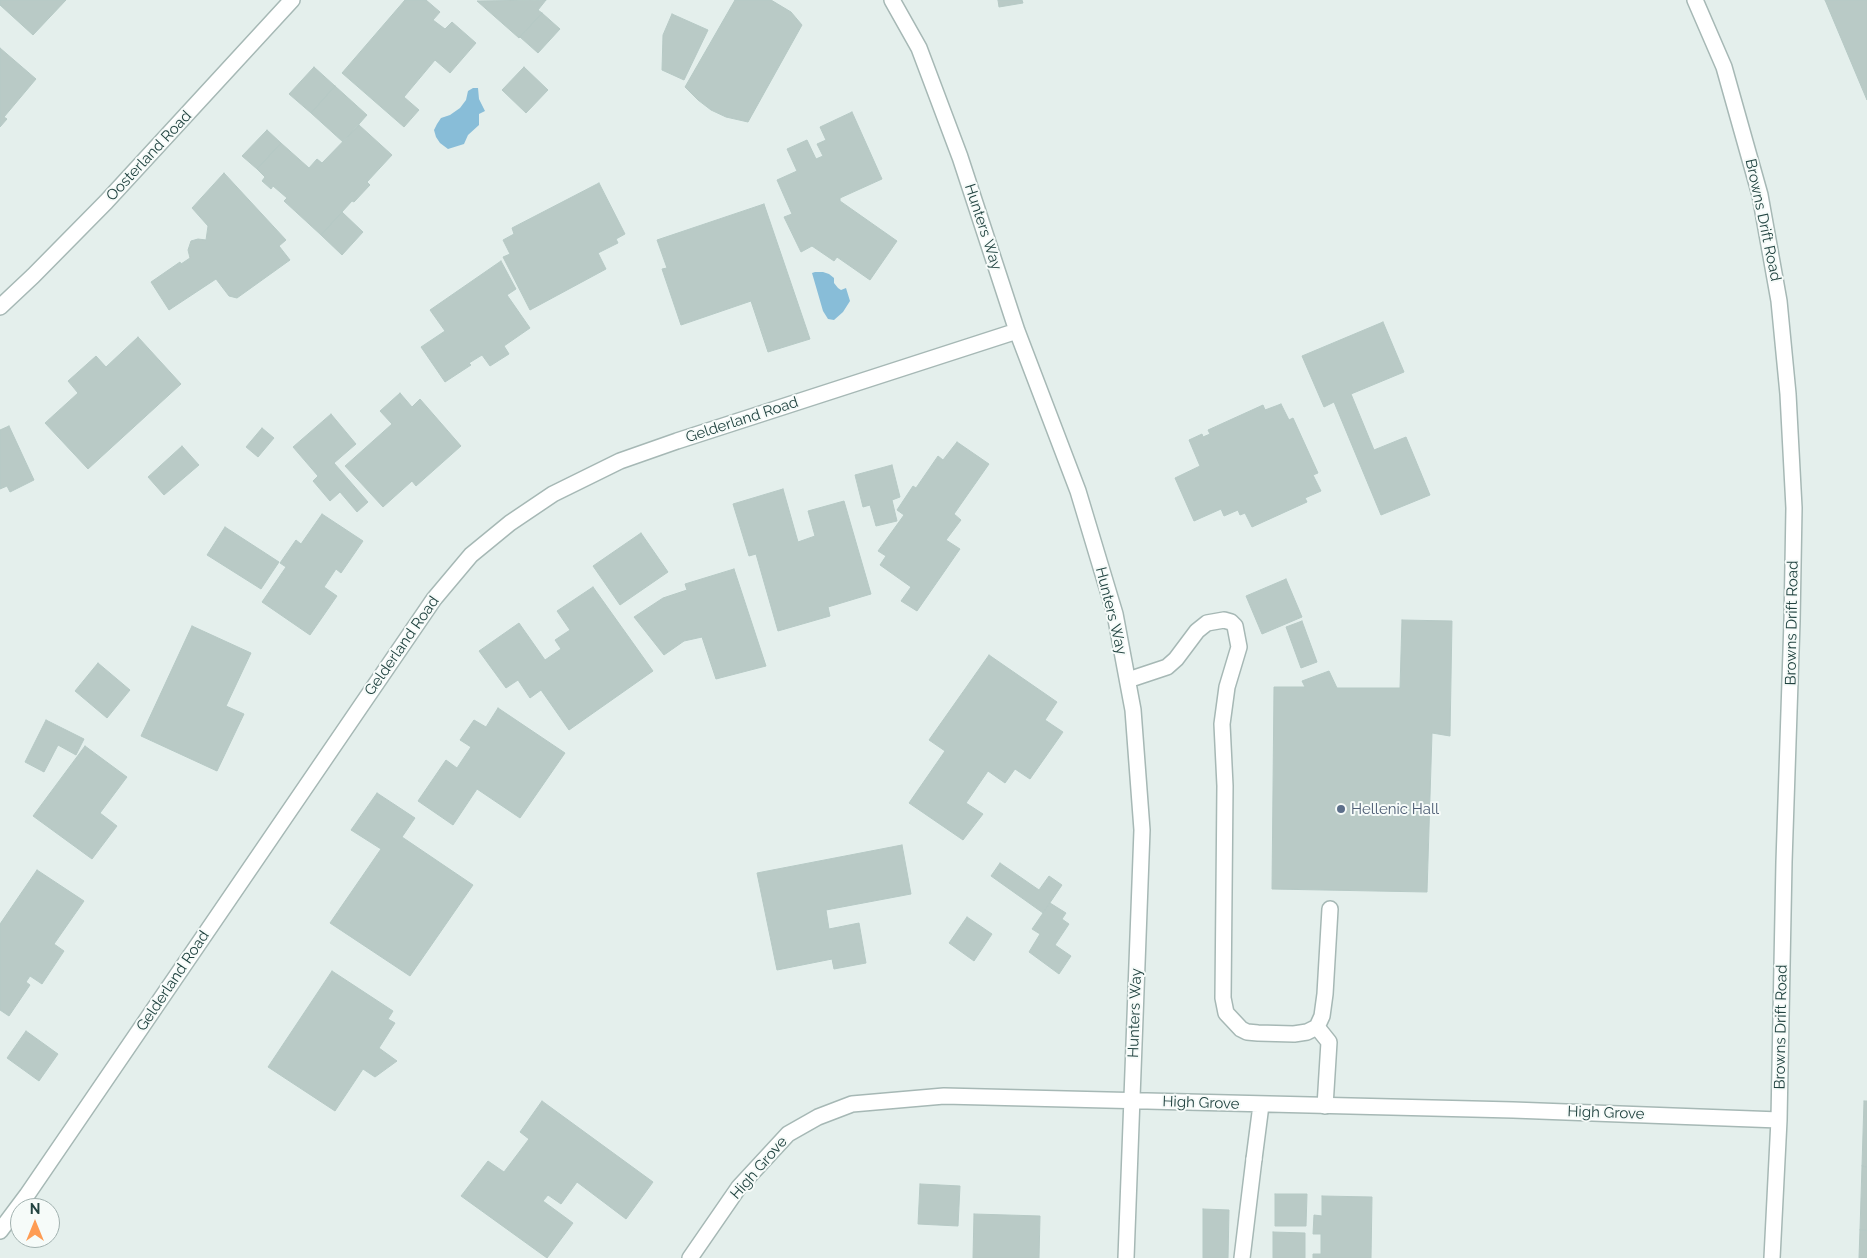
<!DOCTYPE html>
<style>
body{margin:0}
#map{position:relative;width:1867px;height:1258px;overflow:hidden;background:#e4efec;font-family:Raleway,sans-serif}
canvas{display:block}
.north{position:absolute;left:10px;top:1198px;width:50px;height:50px;box-sizing:border-box;background:#f6fbf9;border:1px solid #a1b1af;border-radius:50%;rotate:0deg;font-size:14px;font-weight:700;line-height:20px;text-align:center;color:#214340}
.north::after{content:'';display:block;margin:auto;width:18px;height:22px;background:#fe9c54;clip-path:polygon(50% 0,100% 100%,50% 72%,0 100%)}
</style>
<div id="map">
<canvas width="1867" height="1258"></canvas>
<div class="north">N</div>
</div>
<script>
const ctx = document.querySelector('canvas').getContext('2d');
ctx.lineJoin = 'round';
function fillPath(path, color) { ctx.fillStyle = color; ctx.fill(path, 'evenodd'); }
const shape = rows => new Path2D(rows.map(r => 'M' + r).join(''));
function strokePath(path, color, width, dash) { ctx.strokeStyle = color; ctx.lineWidth = width; ctx.lineCap = dash ? 'butt' : 'round'; ctx.setLineDash(dash || []); ctx.stroke(path); }
function label(font, color, halo, rows, align = 'center') {
  ctx.font = font + ' Raleway,sans-serif'; ctx.lineWidth = 4; ctx.setLineDash([]); ctx.textBaseline = 'middle'; ctx.strokeStyle = halo; ctx.fillStyle = color; for (const [text, x, y, turn = 0] of rows) {
    ctx.save(); ctx.translate(x, y); ctx.rotate((+turn || 0) * Math.PI / 180); ctx.textAlign = isNaN(turn) ? turn : align; if (halo) ctx.strokeText(text, 0, 0); ctx.fillText(text, 0, 0); ctx.restore();
  }
}
fillPath(shape([
 [473,88,478,88,479,99,485,111,479,114,479,125,468,135,464,144,448,149,440,143,436,137,434,130,437,124,441,118,450,115,460,108,466,100,468,91],
 [815,272,823,272,829,274,834,278,834,283,838,288,841,290,846,288,850,301,843,312,834,320,828,319,823,311,812,273]
]), '#88bdd8');
const building = shape([
 [0,0,66,0,33,35,0,5,0,0],
 [405,0,426,0,440,12,433,20,445,29,452,22,476,43,450,73,435,60,404,97,419,110,404,127,342,73,405,0],
 [546,0,538,10,542,13,519,38,477,1,546,0],
 [735,0,771,0,791,12,802,25,748,122,726,117,711,110,698,100,685,87,735,0],
 [998,0,1022,0,1023,3,999,7,998,0],
 [1825,0,1867,0,1867,100,1825,0],
 [542,13,560,29,538,53,520,37,542,13],
 [672,14,708,30,684,80,662,70,663,35,672,14],
 [0,48,36,79,4,117,7,119,0,127,0,48],
 [314,67,335,86,311,113,289,94,314,67],
 [524,67,548,90,526,113,502,90,524,67],
 [335,86,367,115,343,142,311,113,335,86],
 [852,112,882,179,840,198,840,201,897,241,870,280,837,257,834,261,812,246,801,252,784,217,792,214,777,180,797,171,787,149,807,140,816,159,823,156,817,144,826,140,820,127,852,112],
 [359,125,392,155,367,182,370,185,354,202,352,201,321,235,284,201,287,198,273,186,271,189,262,181,265,177,257,169,281,143,309,168,317,159,322,163,359,125],
 [267,130,281,143,257,169,242,156,267,130],
 [224,173,286,240,279,246,290,260,237,298,229,296,216,279,169,310,151,282,180,262,181,264,190,258,188,250,191,241,198,239,206,240,208,226,192,208,224,173],
 [599,183,625,234,616,239,618,243,598,253,606,269,530,310,503,257,510,254,503,240,514,234,512,228,599,183],
 [764,204,810,339,768,352,751,301,681,325,662,269,667,268,657,240,764,204],
 [342,212,363,232,342,255,321,235,342,212],
 [501,261,516,289,507,295,530,328,504,346,509,354,490,366,482,355,469,363,471,365,445,382,421,347,445,331,430,310,501,261],
 [1383,322,1404,372,1351,394,1374,450,1406,437,1430,495,1381,515,1334,402,1324,407,1302,356,1383,322],
 [138,337,181,384,88,469,45,423,78,393,68,381,96,356,106,367,138,337],
 [400,393,412,407,420,399,461,446,416,486,412,481,383,507,345,466,392,424,380,411,400,393],
 [1281,404,1289,420,1293,418,1318,473,1313,475,1321,491,1305,498,1307,502,1252,527,1245,513,1240,515,1238,510,1224,516,1221,509,1194,521,1175,478,1200,466,1189,440,1202,434,1203,437,1210,434,1208,430,1263,405,1265,410,1281,404],
 [331,414,356,444,334,463,368,502,357,512,340,492,330,501,313,481,318,476,293,447,331,414],
 [9,426,34,480,10,492,7,486,0,489,0,430,9,426],
 [262,428,274,438,258,457,246,447,262,428],
 [957,442,989,464,954,514,961,520,946,540,960,549,917,611,901,601,911,587,880,565,886,556,878,551,904,515,897,510,913,486,916,488,938,456,943,460,957,442],
 [182,446,199,465,164,495,148,477,182,446],
 [892,465,900,497,892,500,897,521,876,526,870,505,863,507,855,475,892,465],
 [783,489,798,542,815,536,808,511,844,501,871,594,828,607,830,616,778,631,756,554,749,556,733,504,783,489],
 [322,514,363,541,341,573,336,569,324,587,337,596,310,635,262,602,286,567,280,563,296,540,301,544,322,514],
 [225,527,279,562,261,589,207,555,225,527],
 [641,533,668,572,620,605,593,566,641,533],
 [734,569,766,666,716,679,702,637,684,641,664,655,634,617,663,598,687,590,685,584,734,569],
 [1286,579,1302,617,1262,634,1246,596,1286,579],
 [593,587,653,671,569,730,541,690,530,698,518,680,506,688,479,651,519,623,545,660,561,649,555,640,570,630,557,611,593,587],
 [1402,620,1452,621,1450,736,1432,733,1427,892,1272,889,1274,687,1305,687,1302,681,1329,671,1337,688,1400,688,1402,620],
 [1302,621,1317,662,1301,668,1286,627,1302,621],
 [192,626,251,653,226,706,244,714,217,771,141,736,192,626],
 [989,655,1057,702,1045,720,1063,732,1030,779,1015,769,1005,783,988,771,966,803,983,814,963,840,909,803,945,751,929,740,989,655],
 [98,663,130,690,107,718,75,691,98,663],
 [498,708,565,753,520,818,477,789,453,825,418,801,446,760,457,768,471,747,460,740,474,720,486,727,498,708],
 [46,720,84,739,76,755,58,745,44,772,25,762,46,720],
 [85,746,127,777,100,813,117,826,92,859,33,816,85,746],
 [377,793,415,818,402,837,473,885,410,976,330,923,381,849,351,830,377,793],
 [902,845,911,894,826,910,829,929,859,923,866,963,834,969,832,959,777,970,757,873,902,845],
 [1000,863,1039,890,1049,876,1062,885,1043,913,991,876,1000,863],
 [37,870,84,901,54,944,64,951,42,984,30,976,26,982,30,985,9,1016,0,1010,0,924,37,870],
 [1050,903,1066,913,1062,919,1069,924,1055,945,1071,956,1059,974,1029,952,1040,934,1032,929,1050,903],
 [967,917,992,934,974,961,949,943,967,917],
 [332,971,393,1011,388,1019,395,1023,379,1048,397,1061,375,1077,363,1069,335,1111,268,1067,332,971],
 [26,1031,58,1054,39,1081,7,1058,26,1031],
 [542,1101,653,1182,626,1219,577,1182,561,1204,548,1195,543,1201,573,1223,547,1258,461,1196,488,1161,504,1172,529,1139,520,1132,542,1101],
 [1864,1101,1867,1101,1867,1167,1862,1166,1864,1101],
 [1862,1166,1867,1167,1867,1230,1860,1230,1862,1166],
 [920,1184,960,1186,958,1226,918,1224,920,1184],
 [1275,1194,1307,1194,1306,1226,1275,1226,1275,1194],
 [1322,1196,1372,1197,1371,1258,1313,1258,1313,1254,1321,1254,1321,1234,1313,1234,1314,1215,1322,1216,1322,1196],
 [1203,1209,1229,1210,1228,1258,1203,1258,1203,1209],
 [974,1214,1040,1216,1039,1258,973,1258,974,1214],
 [1860,1230,1867,1230,1867,1258,1859,1258,1860,1230],
 [1273,1232,1305,1233,1305,1258,1273,1258,1273,1232]
]);
fillPath(building, '#b9cac6');
strokePath(building, '#b6c9c5', 1);
const service = shape([
 [1128,680,1167,667,1176,659,1197,631,1207,623,1224,620,1231,622,1235,626,1239,647,1227,687,1222,724,1225,786,1223,998,1226,1013,1241,1029,1247,1032,1258,1033,1294,1034,1307,1032,1317,1027,1322,1016,1325,994,1330,909],
 [1317,1027,1329,1042,1325,1106],
 [1242,1258,1254,1159]
]);
const minor = shape([
 [892,0,919,48,960,157,1017,331,1078,491,1115,614,1133,710,1142,830,1126,1258],
 [1695,0,1724,67,1760,195,1779,301,1788,394,1794,508,1792,621,1784,862,1779,1120,1772,1258],
 [0,307,33,276,106,202,292,0],
 [1254,1159,1261,1105],
 [0,1231,27,1195,434,599,471,555,510,523,553,494,620,461,677,441,1017,331],
 [690,1258,739,1187,788,1134,818,1117,852,1104,944,1096,1513,1110,1779,1120]
]);
strokePath(service, '#a6b8b5', 18);
strokePath(minor, '#a6b8b5', 18);
strokePath(service, '#fff', 15);
strokePath(minor, '#fff', 15);
for (const [x, y, r, color] of [
 [1341,809,5,"#5c6f8a"]
]) { const dot = new Path2D(); dot.arc(x, y, r, 0, 2 * Math.PI); ctx.fillStyle = color; ctx.fill(dot); strokePath(dot, '#f6fbf9', 2); }
label('15px', '#214340', '#f6fbf9', [
 ["Oosterland Road",149,156,-47],
 ["Browns Drift Road",1763,220,78],
 ["Hunters Way",983,227,72],
 ["Gelderland Road",742,420,-18],
 ["Hunters Way",1111,611,76],
 ["Browns Drift Road",1792,623,-89],
 ["Gelderland Road",402,646,-55],
 ["Gelderland Road",173,981,-56],
 ["Hunters Way",1135,1013,-88],
 ["Browns Drift Road",1781,1027,-89],
 ["High Grove",1201,1103,2],
 ["High Grove",1606,1113,2],
 ["High Grove",759,1168,-49]
]);
label('15px', '#4e5e75', '#f6fbf9', [
 ["Hellenic Hall",1351,809]
], 'left');
</script>
